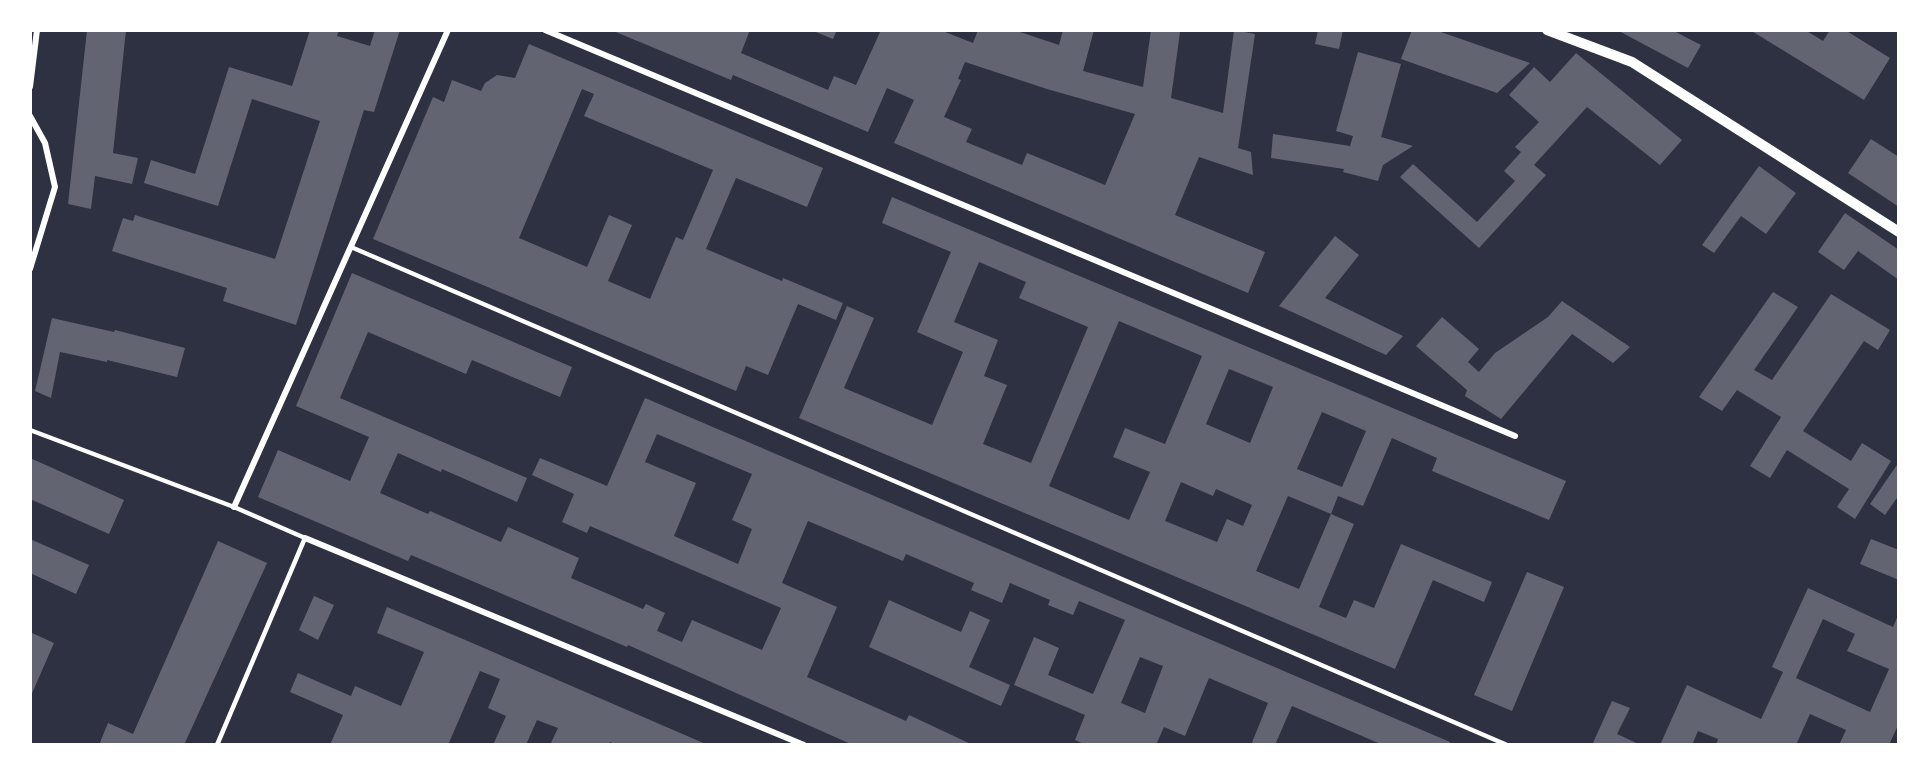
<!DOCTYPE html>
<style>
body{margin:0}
#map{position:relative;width:1929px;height:775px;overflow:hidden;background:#2d3142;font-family:Signika,sans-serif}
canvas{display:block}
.frame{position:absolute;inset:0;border:32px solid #fff;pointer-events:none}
</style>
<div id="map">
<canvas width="1929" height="775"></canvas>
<div class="frame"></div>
</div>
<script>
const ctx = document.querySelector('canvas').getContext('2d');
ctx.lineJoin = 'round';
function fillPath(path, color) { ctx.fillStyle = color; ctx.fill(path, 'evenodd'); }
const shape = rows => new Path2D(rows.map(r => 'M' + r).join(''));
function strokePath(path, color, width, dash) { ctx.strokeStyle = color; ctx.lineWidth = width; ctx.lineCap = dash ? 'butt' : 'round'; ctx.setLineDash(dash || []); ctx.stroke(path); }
fillPath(shape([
 [87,30,126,30,113,153,138,158,132,184,95,176,91,209,68,204],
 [310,30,339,30,337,36,370,46,375,30,400,30,374,112,364,110,296,325,223,301,227,288,112,251,123,218,133,221,135,215,275,259,320,121,252,99,218,206,144,183,151,160,195,174,229,67,292,86],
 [611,30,750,30,741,53,828,90,834,76,856,85,881,30,940,30,973,43,978,30,1017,30,1017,31,1059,45,1063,30,1094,30,1083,71,1143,87,1151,30,1180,32,1171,98,1223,113,1234,30,1255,34,1238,148,1251,152,1253,175,1199,157,1175,215,1265,252,1248,293,894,143,914,100,887,88,868,132,733,75,731,80],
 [965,62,1047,89,1135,114,1105,185,1027,153,1022,165,966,142,972,129,944,117,961,80,958,79],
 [811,30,837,30,833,39],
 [1318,30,1343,30,1339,49,1315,44],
 [1412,30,1435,30,1530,63,1497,93,1401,59],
 [1617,30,1672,30,1701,45,1688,68],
 [1750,30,1805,30,1823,41,1830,30,1845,30,1890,58,1864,100],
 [529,44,823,168,807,207,736,178,706,249,782,281,783,278,843,303,836,320,798,304,768,375,746,366,736,391,373,239,433,97,444,102,452,80,481,91,485,83,497,75,515,78],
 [582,89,594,94,584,116,713,170,683,240,676,237,650,299,608,281,632,225,609,215,587,267,519,238],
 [1358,52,1401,64,1381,137,1413,146,1383,165,1378,181,1343,172,1344,169,1271,158,1273,134,1350,146,1353,136,1336,131],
 [1576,53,1682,140,1660,165,1587,107,1534,165,1546,175,1479,248,1400,177,1413,164,1477,222,1515,181,1504,171,1521,152,1515,147,1539,122,1509,95,1534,67,1550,82],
 [1871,139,1899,157,1899,207,1848,173],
 [1759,166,1796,193,1766,234,1741,216,1714,253,1702,245],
 [892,197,1566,481,1549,520,1432,471,1437,458,1392,438,1363,506,1338,496,1331,514,1288,496,1256,571,1299,589,1331,514,1354,524,1319,607,1346,618,1354,600,1374,608,1401,544,1492,582,1484,602,1433,580,1395,669,799,418,847,306,874,318,844,388,932,425,963,352,917,332,951,252,882,223],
 [979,262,1026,282,1019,298,1088,327,1031,463,983,444,1007,385,984,376,998,340,954,322],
 [1119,321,1202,356,1165,444,1125,428,1113,457,1150,472,1129,520,1049,486],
 [1229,369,1273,387,1250,443,1206,424],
 [1322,412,1366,431,1342,487,1297,469],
 [1181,482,1213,496,1216,489,1252,505,1243,526,1227,519,1217,542,1165,521],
 [1845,213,1899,250,1899,280,1858,251,1844,270,1818,252],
 [1335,236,1359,255,1325,298,1403,336,1386,355,1279,306],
 [352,273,572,367,560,397,472,360,466,374,368,332,340,398,527,478,517,502,442,469,441,472,398,453,380,493,428,514,430,511,501,542,508,527,579,558,571,578,643,609,646,604,665,613,657,631,682,642,692,620,762,650,781,608,590,526,587,533,562,522,574,494,532,475,540,458,607,486,645,398,1450,742,1449,745,1383,745,1292,706,1275,745,1251,745,1268,703,1209,678,1185,736,1164,727,1156,745,1086,745,1075,740,1085,715,1014,685,1034,637,1059,648,1048,675,1093,694,1125,620,1079,601,1073,615,1048,605,1050,600,1010,583,1002,603,971,590,974,583,906,554,903,561,808,521,782,583,837,607,807,677,906,721,909,715,973,745,853,745,628,645,627,647,411,555,408,561,258,497,278,450,350,481,369,437,296,406],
 [657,434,752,474,732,520,752,529,738,564,674,536,696,483,645,462],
 [1140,657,1163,666,1145,713,1121,703],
 [1773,292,1798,307,1754,370,1772,380,1831,294,1890,330,1878,350,1864,341,1803,431,1851,461,1862,443,1891,461,1855,519,1837,507,1849,489,1787,450,1770,478,1750,466,1781,417,1737,390,1722,411,1699,397],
 [1562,301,1630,347,1613,363,1572,334,1501,419,1465,396,1467,390,1416,346,1442,317,1479,349,1468,362,1479,372,1495,353,1548,317],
 [52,318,114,332,115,330,185,348,177,377,107,360,107,362,60,352,51,398,35,391],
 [30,458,124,500,109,534,30,499],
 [1899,462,1899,495,1885,515,1870,504],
 [30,539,89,565,76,594,30,573],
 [1871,539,1899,550,1899,580,1860,564],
 [218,541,267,563,184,745,99,745,108,723,133,734],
 [1527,572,1564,587,1512,711,1474,695],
 [1808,588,1893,627,1899,613,1899,723,1889,745,1839,745,1846,730,1810,714,1796,745,1716,745,1718,739,1698,731,1692,745,1660,745,1687,685,1761,719,1783,672,1772,667],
 [1823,619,1855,634,1847,651,1889,669,1870,712,1796,678],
 [314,596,334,605,318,640,299,630],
 [889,600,961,632,970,611,990,620,969,667,1010,685,1001,706,869,647],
 [387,607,463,639,708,745,617,745,610,742,609,745,550,745,558,728,537,720,526,745,493,745,506,716,488,708,500,679,480,671,448,745,330,745,343,715,290,692,298,673,351,696,355,686,401,706,424,652,377,633],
 [30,632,54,643,30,698],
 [1612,701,1630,708,1617,734,1641,745,1592,745]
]), '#626471');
strokePath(shape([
 [351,247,1507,745],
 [30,430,234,507,305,538,217,745]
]), '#fff', 4.5);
strokePath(shape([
 [545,30,1515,436],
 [30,87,37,30],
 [30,116,45,143,55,187,30,269],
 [234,507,448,30],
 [305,538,804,745]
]), '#fff', 6);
strokePath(shape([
 [1547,30,1632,62,1899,232]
]), '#fff', 10);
</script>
